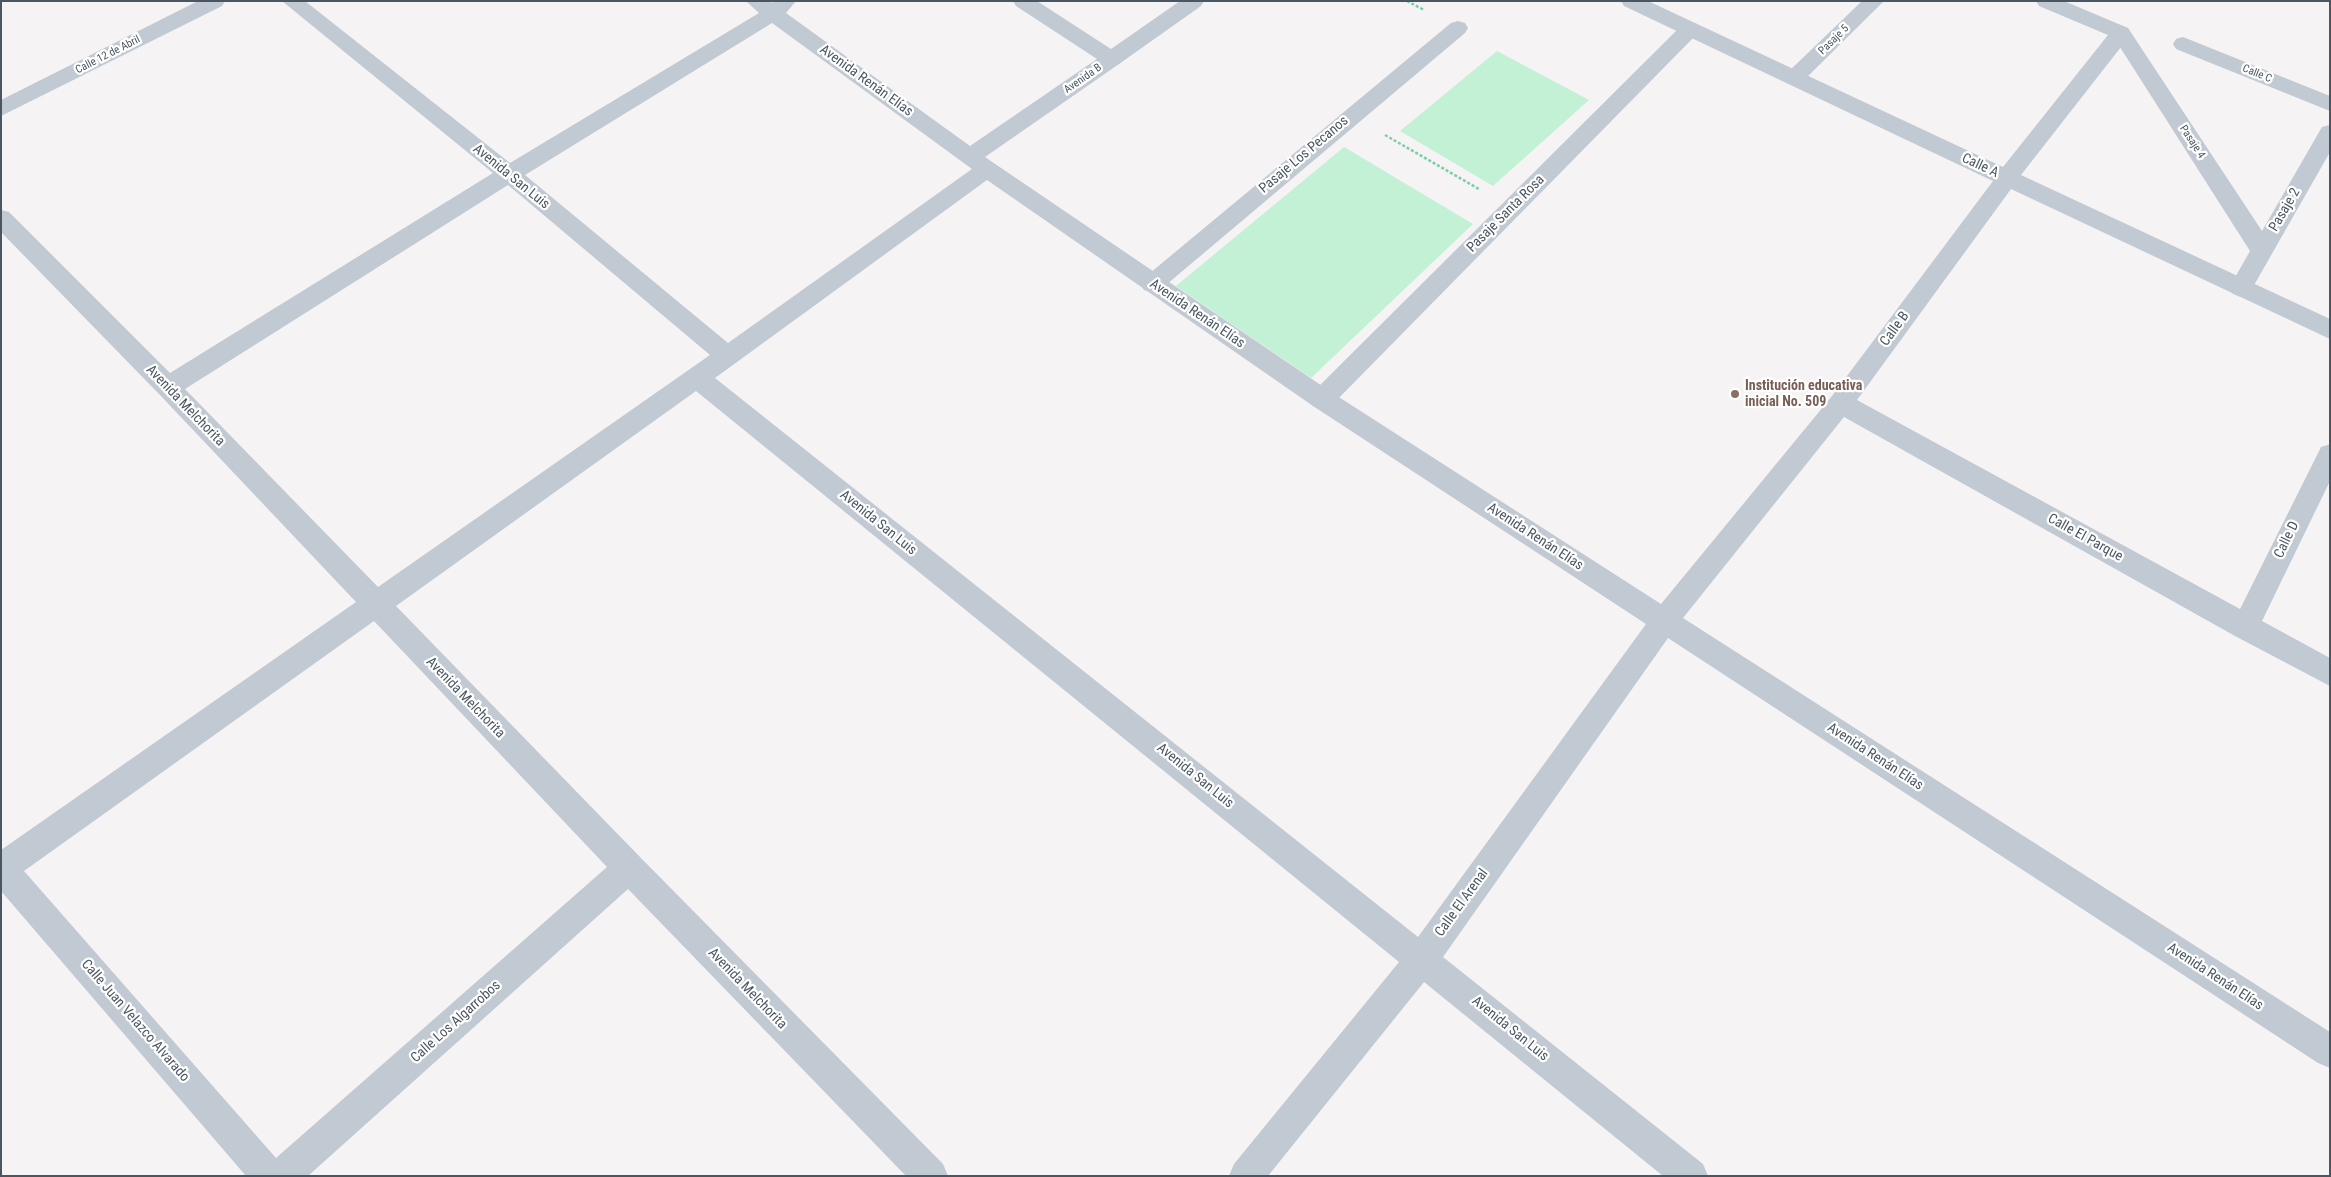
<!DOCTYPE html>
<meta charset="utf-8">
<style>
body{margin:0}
#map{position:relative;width:2331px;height:1177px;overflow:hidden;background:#f5f3f3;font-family:"Roboto Condensed",sans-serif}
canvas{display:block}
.frame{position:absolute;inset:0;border:2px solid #4a5661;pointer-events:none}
</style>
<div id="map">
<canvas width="2331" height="1177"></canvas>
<div class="frame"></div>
</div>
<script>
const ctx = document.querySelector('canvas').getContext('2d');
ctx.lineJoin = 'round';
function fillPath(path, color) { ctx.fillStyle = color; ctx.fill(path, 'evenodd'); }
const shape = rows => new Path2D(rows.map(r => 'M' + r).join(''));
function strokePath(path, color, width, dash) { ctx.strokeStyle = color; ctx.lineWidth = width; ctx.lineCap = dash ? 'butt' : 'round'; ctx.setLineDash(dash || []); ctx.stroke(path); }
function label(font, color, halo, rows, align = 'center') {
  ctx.font = font + ' "Roboto Condensed",sans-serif'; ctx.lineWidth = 4.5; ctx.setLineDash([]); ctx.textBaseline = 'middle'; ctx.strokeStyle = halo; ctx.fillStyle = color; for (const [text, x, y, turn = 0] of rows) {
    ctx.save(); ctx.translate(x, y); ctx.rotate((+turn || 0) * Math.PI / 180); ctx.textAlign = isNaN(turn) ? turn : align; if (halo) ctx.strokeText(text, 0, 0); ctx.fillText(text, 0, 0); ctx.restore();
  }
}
fillPath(shape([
 [1497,51,1589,100,1493,186,1400,131],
 [1344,147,1473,224,1311,378,1176,286]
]), '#c3f1d5');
strokePath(shape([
 [1407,1,1424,10],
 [1385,135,1479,189]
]), '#7ad0a6', 2.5, [3, 2]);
fillPath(shape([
 [1862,1,1884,1,1801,83,1794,85,1787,83,1783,78,1787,73,1862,1],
 [1458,21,1465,23,1468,28,1465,33,1160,290,1152,293,1144,290,1140,284,1144,278,1451,23,1458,21],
 [1690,22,1697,24,1700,29,1697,34,1331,406,1322,409,1313,406,1309,399,1313,392,1683,24,1690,22],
 [2121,26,2128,28,2262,231,2322,127,2330,125,2330,152,2249,294,2241,297,2233,294,2229,288,2250,251,2111,33,2114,28,2121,26]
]), '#c1cad2');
fillPath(shape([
 [198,1,225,1,222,6,1,116,1,100,198,1],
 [282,1,305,1,510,163,759,13,746,1,770,1,772,3,774,1,796,1,786,13,970,146,1097,59,1016,6,1013,1,1037,1,1111,49,1180,1,1204,1,1201,6,1119,64,985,157,1331,392,1661,604,1832,396,1993,181,1624,6,1621,1,1648,1,2003,167,2108,35,2039,6,2036,1,2064,1,2128,28,2131,33,2128,38,2021,175,2330,319,2330,339,2011,189,1857,400,2240,609,2321,447,2330,444,2330,481,2262,621,2330,658,2330,686,2235,636,1844,417,1683,618,2330,1032,2330,1068,2318,1063,1668,638,1443,957,1703,1164,1708,1176,1663,1176,1424,982,1268,1176,1229,1176,1234,1164,1399,962,696,391,396,606,640,857,943,1164,948,1176,906,1176,628,889,308,1176,246,1176,1,891,1,850,356,602,159,394,1,232,1,210,9,212,170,373,493,173,282,1],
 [772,23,972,169,728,343,525,175,772,23],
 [987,180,1313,406,1646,624,1418,937,715,378,987,180],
 [508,185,710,355,378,587,185,389,508,185],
 [374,621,607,867,276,1158,24,871,374,621],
 [2183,37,2330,96,2330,111,2176,49,2173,44,2176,39,2183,37]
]), '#c1cad2');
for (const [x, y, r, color] of [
 [1735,394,5,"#8d6e63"]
]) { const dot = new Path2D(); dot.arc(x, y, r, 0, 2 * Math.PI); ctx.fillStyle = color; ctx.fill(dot); strokePath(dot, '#fff', 2); }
label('11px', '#4a5661', '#fff', [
 ["Pasaje 5",1834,40,-44],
 ["Calle 12 de Abril",108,55,-27],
 ["Calle C",2257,74,22],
 ["Avenida B",1083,79,-35],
 ["Pasaje 4",2192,142,57]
]);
label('14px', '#4a5661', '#fff', [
 ["Avenida Renán Elías",866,81,36],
 ["Pasaje Los Pecanos",1304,155,-40],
 ["Calle A",1980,166,25],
 ["Avenida San Luis",511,177,39],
 ["Pasaje 2",2285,210,-60],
 ["Pasaje Santa Rosa",1506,214,-45],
 ["Avenida Renán Elías",1197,314,34],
 ["Calle B",1895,329,-54],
 ["Avenida Melchorita",185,406,46],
 ["Avenida San Luis",878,523,39],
 ["Avenida Renán Elías",1535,537,33],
 ["Calle El Parque",2085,538,29],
 ["Calle D",2287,540,-64],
 ["Avenida Melchorita",465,698,46],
 ["Avenida Renán Elías",1875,757,33],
 ["Avenida San Luis",1195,776,39],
 ["Calle El Arenal",1462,903,-54],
 ["Avenida Renán Elías",2215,977,33],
 ["Avenida Melchorita",747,989,46],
 ["Calle Juan Velazco Alvarado",135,1021,49],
 ["Calle Los Algarrobos",456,1022,-42],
 ["Avenida San Luis",1510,1029,39]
]);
label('bold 14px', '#785e54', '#fff', [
 ["Institución educativa",1745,386],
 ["inicial No. 509",1745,402]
], 'left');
</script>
